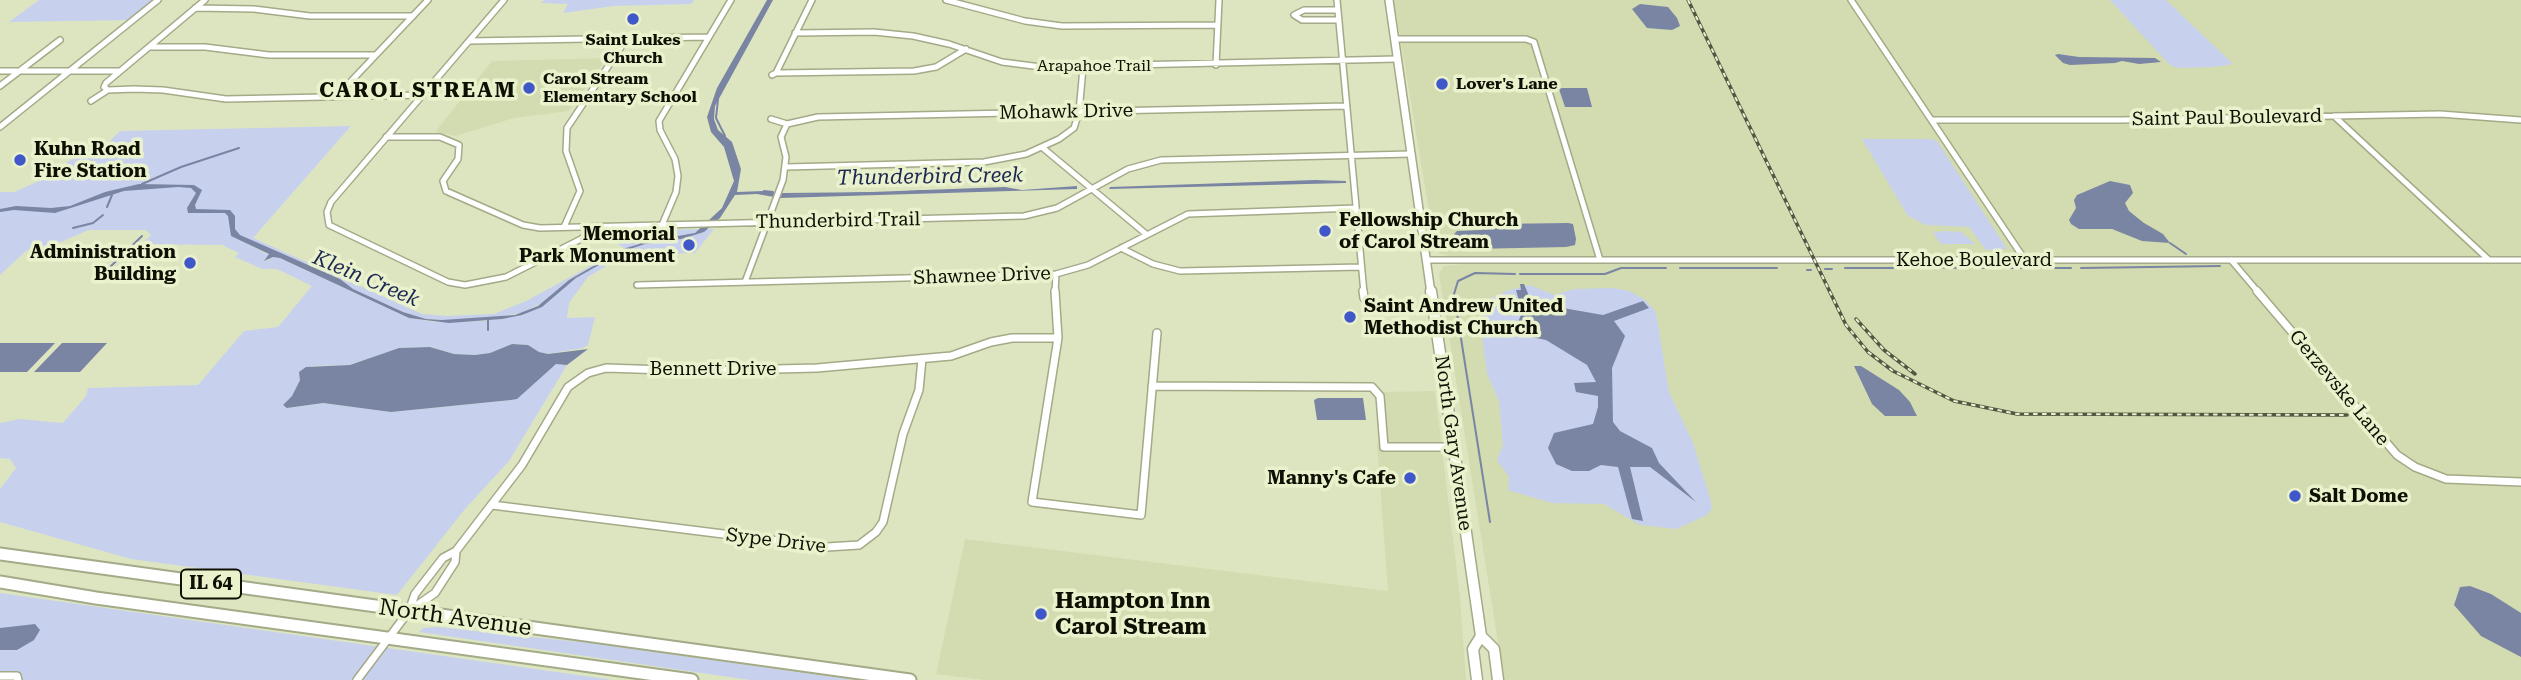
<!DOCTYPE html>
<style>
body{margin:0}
canvas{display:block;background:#dde5c0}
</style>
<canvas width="2521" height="680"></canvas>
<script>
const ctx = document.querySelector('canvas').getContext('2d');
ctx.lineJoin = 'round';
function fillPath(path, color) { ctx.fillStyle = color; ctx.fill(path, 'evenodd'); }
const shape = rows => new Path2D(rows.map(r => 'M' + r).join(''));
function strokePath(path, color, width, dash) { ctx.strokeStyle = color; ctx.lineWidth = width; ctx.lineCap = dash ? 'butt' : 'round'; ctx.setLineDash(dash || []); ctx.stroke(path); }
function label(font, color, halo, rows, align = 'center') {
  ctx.font = font + ' "Roboto Serif",serif'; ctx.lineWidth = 7; ctx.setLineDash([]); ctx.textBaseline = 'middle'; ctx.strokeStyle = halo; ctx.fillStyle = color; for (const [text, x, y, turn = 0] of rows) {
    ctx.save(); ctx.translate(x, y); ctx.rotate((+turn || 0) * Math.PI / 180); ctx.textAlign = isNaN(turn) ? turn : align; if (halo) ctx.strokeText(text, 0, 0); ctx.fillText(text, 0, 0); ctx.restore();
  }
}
fillPath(shape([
 [1394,0,2521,0,2521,257,1451,257,1438,253,1435,248],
 [607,58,569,111,514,118,456,136,435,132,492,61],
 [1482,262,2521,262,2521,680,1504,680,1439,274,1444,266],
 [1435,391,1460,597,1466,680,984,680,936,674,965,539,1388,591,1377,445,1381,444,1375,392]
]), '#d3dcb0');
fillPath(shape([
 [39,0,155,0,131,20,9,22],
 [544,0,694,0,691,4,614,6,563,13,568,4,541,3],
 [2110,0,2166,0,2232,63,2229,65,2212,67,2177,68,2169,64],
 [351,126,253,238,422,314,447,316,494,314,526,301,624,248,599,231,714,229,695,253,665,254,653,249,631,251,588,277,569,303,567,318,595,317,588,345,583,348,548,354,539,352,527,345,512,344,490,353,475,355,454,354,431,347,399,348,350,365,311,366,301,377,292,397,287,401,287,408,323,403,391,412,511,400,556,364,567,365,509,461,465,509,397,595,131,559,0,522,0,489,16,468,10,459,0,458,0,423,20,419,63,423,86,396,88,388,198,385,244,331,278,327,312,286,277,269,262,269,235,257,239,253,222,245,142,244,151,235,146,230,89,230,56,244,27,250,0,275,0,192,14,192,41,180,87,149,102,149,120,131],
 [250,240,340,279,352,289,403,312,426,319,442,320,480,319,522,313,546,301,569,280,627,249,576,278,542,306,522,315,484,321,437,322,409,318,280,258,273,257,267,261,265,259,269,255,244,242],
 [1862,139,1930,139,1937,141,2007,249,1986,250,1969,227,1926,225,1908,216],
 [1943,231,1961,232,1975,244,1941,244,1933,233],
 [1530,285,1554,295,1574,289,1613,288,1629,291,1644,299,1656,312,1669,392,1693,443,1710,498,1712,508,1707,515,1676,529,1640,525,1604,504,1552,503,1508,490,1509,477,1497,460,1503,445,1499,401,1487,374,1480,320,1487,300,1506,291],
 [0,593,613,680,22,680,19,673,0,673],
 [438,627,589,643,854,680,750,680,419,632,423,628]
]), '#c7d1ee');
fillPath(shape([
 [767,0,773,0,715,106,714,119,718,130,732,142,741,169,737,192,763,191,792,195,1005,187,1022,190,1077,186,1077,189,780,198,757,194,735,195,720,218,704,232,681,239,645,244,624,251,576,278,542,307,522,315,502,319,449,323,409,318,280,258,273,257,264,261,269,254,231,236,228,216,225,213,188,213,187,208,196,193,191,188,178,187,124,191,55,213,14,210,0,212,0,209,16,206,51,208,70,206,105,192,139,184,194,185,202,190,195,205,196,209,230,210,235,216,235,229,240,235,340,279,353,289,403,312,426,319,442,320,515,315,538,306,569,280,623,249,649,241,695,233,722,208,734,181,724,147,711,132,707,117,717,88],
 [1640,4,1668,7,1677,18,1680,26,1672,30,1647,28,1632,9],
 [2058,54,2079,57,2155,58,2161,62,2139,64,2122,61,2115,63,2070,65,2063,63,2055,55],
 [1562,88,1587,88,1592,107,1565,107,1559,89],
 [1315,180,1346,181,1346,183,1109,189,1110,187],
 [2110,181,2130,185,2133,193,2125,203,2129,211,2144,223,2163,234,2170,243,2142,241,2112,229,2079,229,2071,224,2069,220,2076,208,2074,200,2077,195],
 [1568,223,1573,224,1576,239,1575,245,1566,247,1472,249,1462,247,1455,242,1454,234,1457,231,1481,230,1496,224],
 [1520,284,1524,284,1534,308,1557,307,1603,315,1643,301,1649,308,1614,321,1625,336,1612,368,1613,422,1620,431,1652,448,1659,463,1696,502,1650,467,1630,467,1643,521,1632,519,1618,467,1601,465,1589,471,1572,471,1556,464,1548,448,1554,433,1593,424,1598,407,1598,396,1576,392,1574,383,1596,382,1587,365,1546,340,1526,336,1517,325,1522,312,1516,290,1521,290],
 [0,343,55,343,27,372,0,372],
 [62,343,107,343,80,372,34,372],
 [512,344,528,345,539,352,548,354,588,349,567,365,556,364,517,399,511,400,391,412,323,403,287,408,283,405,292,396,300,380,299,372,306,367,350,365,399,348,430,347,454,354,475,355,490,353],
 [1854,366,1861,366,1899,390,1910,402,1917,416,1885,416,1872,404],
 [1318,398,1363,398,1366,420,1317,420,1314,400],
 [2470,586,2491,594,2521,613,2521,657,2481,636,2454,605,2460,587],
 [35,624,40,630,34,640,17,650,0,650,0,628]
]), '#7a84a3');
strokePath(shape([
 [718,99,716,118,725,136],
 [142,184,181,167,239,148],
 [764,191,773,192],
 [908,192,923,191],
 [783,194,881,193],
 [107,207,112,195],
 [73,228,93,223,103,215],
 [2170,243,2186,254],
 [110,267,142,236],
 [1910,267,1969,268],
 [1680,268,1777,268],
 [1845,268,1894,268],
 [1980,268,2071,268],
 [2081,268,2220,266],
 [1825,269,1832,269],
 [1807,270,1811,270],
 [1520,274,1605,274,1621,268,1666,268],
 [488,320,488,330],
 [1490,522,1454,294,1458,281,1475,273,1515,274]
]), '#7a84a3', 2);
const streetFar1 = shape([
 [504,0,331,202,327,212,329,225,448,282,465,285,506,277,581,239,597,226],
 [946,0,1025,21,1062,26,1218,25],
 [1337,0,1364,293],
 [1851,0,2025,260],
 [195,8,254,9,310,16,413,16],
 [1338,10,1304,10,1294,15,1302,20,1339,20],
 [795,33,874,32,913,36,949,44,1002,62,1041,67,1397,59],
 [1395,39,1526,39,1534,42,1600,260],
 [469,41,708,37],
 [149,47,205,47,269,55,375,55],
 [1216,65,1219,0],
 [0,71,120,71],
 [776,73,914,71,936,67,966,49],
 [772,75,776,73,812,0],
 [0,86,60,40],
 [108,90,104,87,106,83,205,0],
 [338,95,428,0],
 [91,101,108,90,134,89,163,90,226,99,423,95],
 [2334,116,2489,260],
 [771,119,787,124],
 [1932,120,2120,120,2440,114,2521,120],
 [787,124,818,117,1347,106],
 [0,127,158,0],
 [386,137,440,137,459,145,458,159,443,181,446,191,523,225,540,228,1024,216,1057,208,1128,169,1161,160,1411,154],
 [1043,148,1146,234],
 [786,167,984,162,1026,154,1059,139,1074,128,1079,112,1083,68],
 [662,225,676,192,678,176,675,159,660,130,659,121,731,0],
 [564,227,580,191,566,151,567,128,627,38],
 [1121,248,1153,264,1180,271,1361,267],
 [1427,260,2521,260],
 [2231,260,2259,293],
 [745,282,783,180,786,157,781,137,787,124],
 [637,285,1056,274,1088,265,1188,214,1356,208],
 [1055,293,1056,274]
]);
const street = shape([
 [1055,291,1058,338,1032,502,1141,515,1157,333],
 [1363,291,1364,298],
 [2257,291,2397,455,2415,467,2446,479,2521,482],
 [1152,386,1372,387,1380,396,1384,447,1454,447],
 [492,505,827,547,859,545,876,532,883,522,903,434,919,390,922,359],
 [409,611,415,594,443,558,456,551,522,465,568,387,588,373,606,368,695,371,817,368,951,356,991,342,1012,338,1058,338],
 [0,676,17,676,18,680],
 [357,680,409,611,435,593,455,562,456,551]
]);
const secondaryFar1 = shape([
 [1389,0,1431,293]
]);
const secondary = shape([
 [1431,291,1481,636,1494,649,1498,680],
 [1477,680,1473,649,1481,636]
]);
const primary = shape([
 [0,554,910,680],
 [0,582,96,598,692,680]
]);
strokePath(streetFar1, '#a3aa87', 8);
strokePath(street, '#a3aa87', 10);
strokePath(secondaryFar1, '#a3aa87', 10);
strokePath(secondary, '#a3aa87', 13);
strokePath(primary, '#a3aa87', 15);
strokePath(streetFar1, '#fff', 5);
strokePath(street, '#fff', 7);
strokePath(secondaryFar1, '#fff', 7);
strokePath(secondary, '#fff', 10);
strokePath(primary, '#fff', 11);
const rail = shape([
 [1688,0,1846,325,1868,352,1893,371,1954,401,2017,414,2347,415],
 [1856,319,1884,350,1915,374]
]);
strokePath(rail, '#525642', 3.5);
strokePath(rail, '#eaf2cd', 2, [4.5]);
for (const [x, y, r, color] of [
 [633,19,7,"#4057ca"],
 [1442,84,7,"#4057ca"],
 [529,88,7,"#4057ca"],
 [20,160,7,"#4057ca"],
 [1325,231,7,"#4057ca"],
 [689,245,7,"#4057ca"],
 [190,263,7,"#4057ca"],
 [1350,317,7,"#4057ca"],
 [1410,478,7,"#4057ca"],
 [2295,496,7,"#4057ca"],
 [1041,614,7,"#4057ca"]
]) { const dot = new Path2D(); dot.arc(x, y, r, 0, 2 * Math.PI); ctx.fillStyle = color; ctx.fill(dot); strokePath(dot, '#eaf2cd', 2.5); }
label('bold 16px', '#0e1004', '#eaf2cd', [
 ["Saint Lukes",633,40,"center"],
 ["Church",633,58,"center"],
 ["Carol Stream",543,79],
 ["Elementary School",543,97],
 ["Lover's Lane",1456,84]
], 'left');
label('16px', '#0e1004', '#eaf2cd', [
 ["Arapahoe Trail",1094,66]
]);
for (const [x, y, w] of [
 [211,584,60]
]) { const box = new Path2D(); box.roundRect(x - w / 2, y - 14.5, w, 29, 5); ctx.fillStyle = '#eaf2cd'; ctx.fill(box); strokePath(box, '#0e1004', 2); }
label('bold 18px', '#0e1004', null, [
 ["IL 64",211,584]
]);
label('19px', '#0e1004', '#eaf2cd', [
 ["Mohawk Drive",1066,112,-1],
 ["Saint Paul Boulevard",2227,118,-1],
 ["Thunderbird Trail",838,221,-1],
 ["Kehoe Boulevard",1974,260],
 ["Shawnee Drive",982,276,-2],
 ["Bennett Drive",713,369],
 ["Gerzevske Lane",2339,388,50],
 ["North Gary Avenue",1453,443,82],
 ["Sype Drive",776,541,7]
]);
label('bold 19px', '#0e1004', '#eaf2cd', [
 ["Kuhn Road",34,149],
 ["Fire Station",34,171],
 ["Fellowship Church",1339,220],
 ["of Carol Stream",1339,242],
 ["Memorial",675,234,"right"],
 ["Park Monument",675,256,"right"],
 ["Administration",176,252,"right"],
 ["Building",176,274,"right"],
 ["Saint Andrew United",1364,306],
 ["Methodist Church",1364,328],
 ["Manny's Cafe",1396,478,"right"],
 ["Salt Dome",2309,496]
], 'left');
ctx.letterSpacing = '2px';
label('bold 21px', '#0e1004', '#eaf2cd', [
 ["CAROL STREAM",418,91]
]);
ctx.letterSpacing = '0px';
label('italic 21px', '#1d2751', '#eaf2cd', [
 ["Thunderbird Creek",930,177,-1],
 ["Klein Creek",366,279,23]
]);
label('bold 23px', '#0e1004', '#eaf2cd', [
 ["Hampton Inn",1055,601],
 ["Carol Stream",1055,627]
], 'left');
label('23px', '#0e1004', '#eaf2cd', [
 ["North Avenue",455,618,8]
]);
</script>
